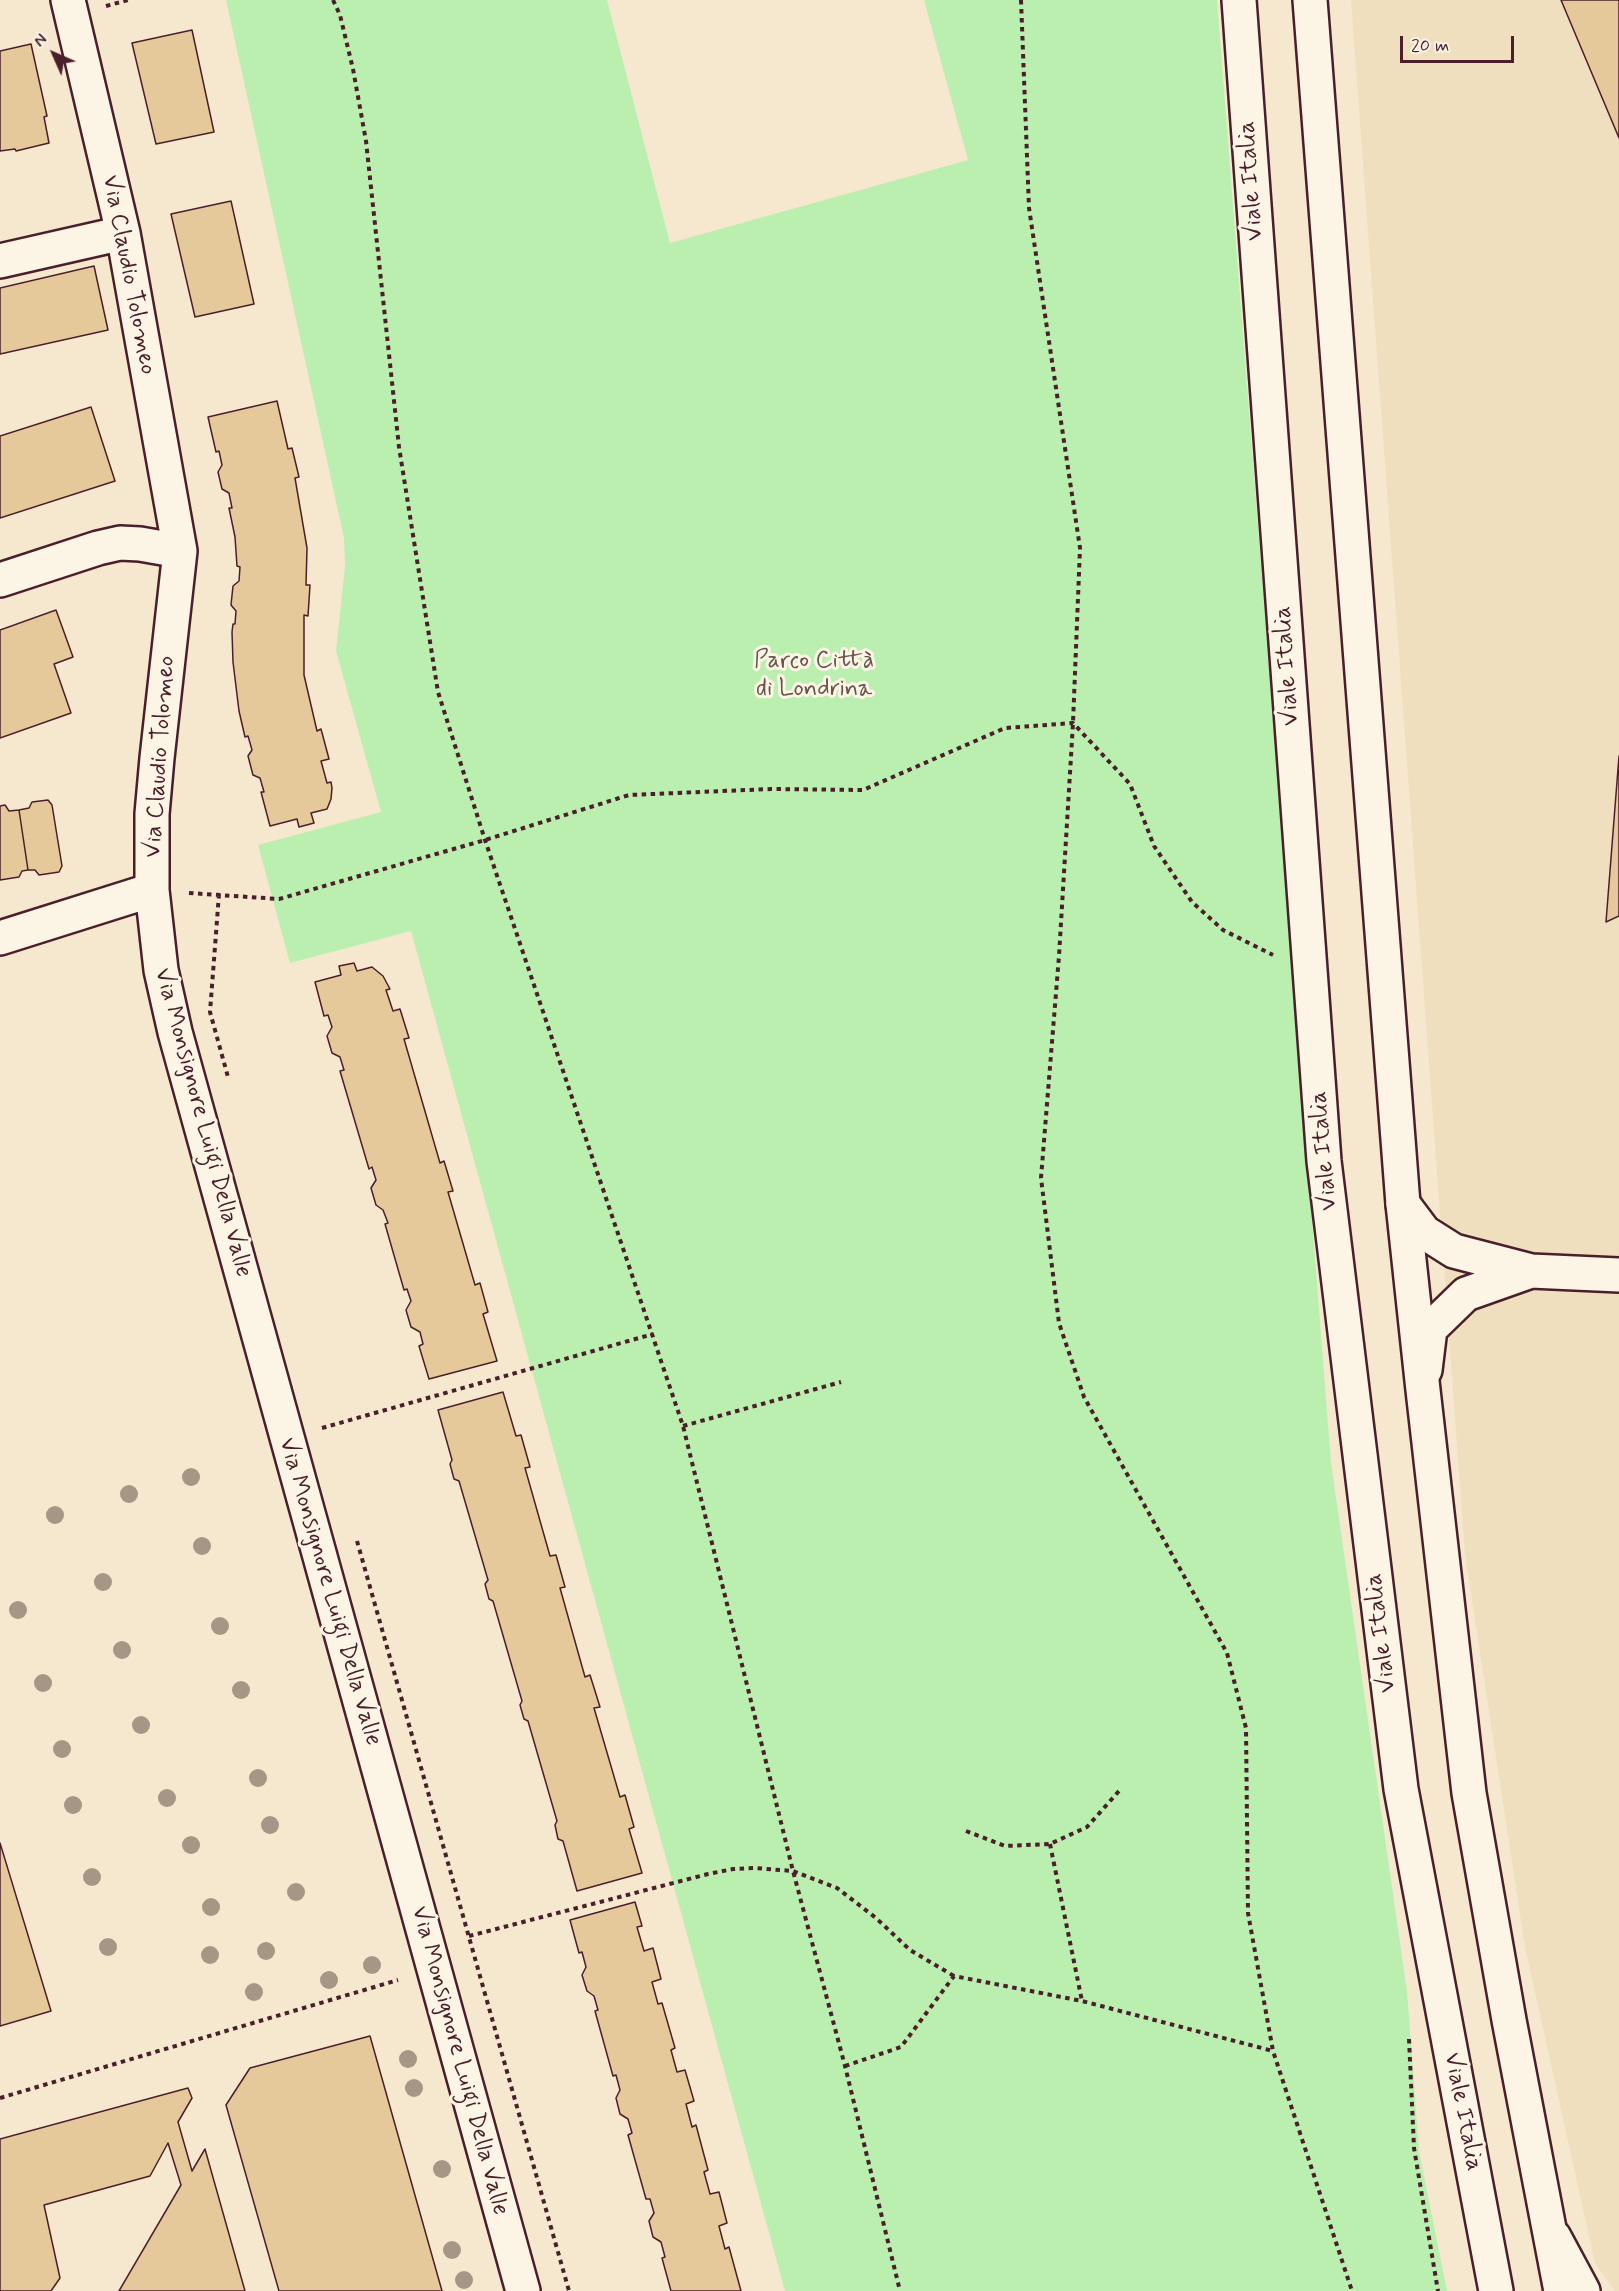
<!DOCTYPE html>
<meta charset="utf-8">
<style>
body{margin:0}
#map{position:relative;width:1619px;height:2291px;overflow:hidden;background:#f5e8ce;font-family:Mynerve,sans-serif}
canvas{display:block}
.north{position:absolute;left:24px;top:24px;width:60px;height:60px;-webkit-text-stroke:4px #fcf5e5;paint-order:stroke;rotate:315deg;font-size:16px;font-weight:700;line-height:24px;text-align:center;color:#4a1f2b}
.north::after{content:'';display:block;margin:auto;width:21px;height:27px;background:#4a1f2b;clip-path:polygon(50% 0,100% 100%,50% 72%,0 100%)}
.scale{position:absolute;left:1400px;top:36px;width:114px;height:27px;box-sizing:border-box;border:3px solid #4a1f2b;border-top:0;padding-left:8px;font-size:18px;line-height:21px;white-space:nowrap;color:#4a1f2b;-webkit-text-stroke:4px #fcf5e5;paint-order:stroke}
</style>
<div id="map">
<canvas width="1619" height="2291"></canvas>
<div class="north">N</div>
<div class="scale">20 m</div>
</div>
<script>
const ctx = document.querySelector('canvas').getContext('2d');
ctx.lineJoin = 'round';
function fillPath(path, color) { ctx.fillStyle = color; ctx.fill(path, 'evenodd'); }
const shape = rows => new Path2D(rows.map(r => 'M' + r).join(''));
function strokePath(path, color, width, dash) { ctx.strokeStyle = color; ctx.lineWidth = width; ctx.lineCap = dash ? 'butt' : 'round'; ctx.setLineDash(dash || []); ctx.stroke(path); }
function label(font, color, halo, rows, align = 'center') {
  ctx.font = font + ' Mynerve,sans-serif'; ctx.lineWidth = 6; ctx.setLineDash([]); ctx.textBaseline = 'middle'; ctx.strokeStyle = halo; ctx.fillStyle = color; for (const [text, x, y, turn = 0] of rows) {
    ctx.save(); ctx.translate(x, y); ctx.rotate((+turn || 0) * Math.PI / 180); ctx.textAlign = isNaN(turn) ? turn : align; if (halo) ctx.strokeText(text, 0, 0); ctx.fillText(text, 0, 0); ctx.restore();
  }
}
fillPath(shape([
 [1351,0,1619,0,1619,2291,1615,2291,1595,2263,1525,1947,1465,1554]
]), '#f0dfbe');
fillPath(shape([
 [226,0,607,0,670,243,968,160,924,0,1217,0,1331,1463,1407,1991,1419,2151,1447,2291,785,2291,411,931,290,963,258,845,381,812,336,651,345,566,344,538]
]), '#bbefb0');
const building = shape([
 [1561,0,1619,0,1619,138,1561,0],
 [192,30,214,132,156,144,132,43,192,30],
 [31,44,47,116,44,117,49,143,16,151,15,149,0,151,0,51,31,44],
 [231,201,254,304,195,317,171,214,231,201],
 [94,266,108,330,0,354,0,288,94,266],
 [277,401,288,449,292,448,299,477,295,478,307,548,306,585,310,585,308,616,304,615,304,675,317,731,321,729,329,759,321,761,327,783,331,782,332,788,331,799,327,809,311,813,314,823,299,827,297,819,270,826,261,792,264,792,260,778,253,775,248,756,252,750,248,736,245,737,239,711,233,662,232,632,233,624,235,624,236,611,231,605,233,586,239,581,240,567,237,566,235,537,229,508,232,508,229,493,222,489,218,472,222,465,219,451,216,452,208,417,277,401],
 [91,407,115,481,0,518,0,436,91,407],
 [56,610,73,657,54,664,71,713,0,738,0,630,56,610],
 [1619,756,1619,916,1606,922,1619,756],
 [48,800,52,805,62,866,59,872,39,875,35,870,28,870,19,810,29,808,32,802,48,800],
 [5,805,9,811,19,810,28,870,22,871,19,877,0,880,0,806,5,805],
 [354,963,357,971,372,967,383,976,390,989,386,990,393,1011,400,1009,409,1038,404,1039,440,1163,444,1161,453,1191,448,1192,475,1285,480,1283,488,1312,483,1314,497,1361,429,1379,419,1346,423,1344,420,1332,411,1327,406,1310,411,1301,407,1289,404,1290,385,1224,388,1223,383,1210,376,1205,371,1188,376,1180,372,1167,369,1169,340,1071,344,1070,340,1057,332,1053,327,1036,332,1027,328,1015,324,1016,315,982,341,975,339,966,354,963],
 [503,1392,516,1436,521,1435,530,1467,525,1468,550,1556,556,1555,565,1587,560,1588,585,1677,590,1675,600,1707,594,1708,620,1797,625,1795,634,1827,629,1829,642,1873,577,1891,563,1841,558,1839,555,1825,557,1821,528,1721,524,1719,520,1705,522,1701,493,1601,489,1599,485,1584,488,1580,459,1481,454,1479,450,1464,452,1460,438,1410,503,1392],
 [0,1843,51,2011,0,2026,0,1843],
 [635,1902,642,1926,637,1927,644,1951,653,1948,661,1979,652,1982,658,2004,662,2003,675,2048,671,2050,677,2072,685,2070,694,2101,686,2104,692,2127,696,2125,708,2170,704,2172,710,2194,719,2192,727,2223,719,2226,725,2249,729,2247,741,2291,671,2291,662,2258,665,2257,661,2242,653,2237,649,2221,654,2213,650,2199,646,2199,628,2135,632,2133,628,2119,620,2114,616,2098,620,2090,616,2075,613,2076,595,2011,598,2010,594,1996,587,1991,582,1975,586,1967,582,1952,579,1953,570,1920,635,1902],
 [370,2036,442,2291,279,2291,226,2105,250,2068,370,2036],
 [188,2088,192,2098,178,2122,192,2171,205,2149,245,2291,119,2291,181,2185,168,2143,150,2176,44,2205,60,2278,51,2291,0,2291,0,2139,188,2088]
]);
fillPath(building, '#e6c99a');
strokePath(building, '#4a1f2b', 1.5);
const minor = shape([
 [68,0,123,233,180,551,157,758,152,814,152,890,161,970,175,1032,523,2291],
 [0,261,123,233],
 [0,580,98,548,120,543,140,544,180,551],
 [0,938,152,890],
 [1403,1204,1424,1232,1454,1251,1531,1271,1619,1275],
 [1425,1370,1430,1329,1466,1294,1531,1271],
 [1554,2237,1583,2291]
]);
const major = shape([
 [1239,0,1324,1161,1401,1789,1496,2291],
 [1310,0,1403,1204,1423,1390,1469,1793,1509,2020,1561,2291]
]);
strokePath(minor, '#4a1f2b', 38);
strokePath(major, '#4a1f2b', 38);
strokePath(shape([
 [333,0,340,15,353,69,366,141,399,447,438,692,485,840,683,1426,793,1871,845,2066,900,2291],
 [1021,0,1029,208,1080,548,1073,723,1059,956,1041,1178,1059,1323,1084,1397,1227,1653,1246,1728,1248,1913,1273,2051,1352,2291],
 [106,6,128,0],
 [189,893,279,899,485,840,629,795,771,789,863,790,1005,728,1073,723,1130,784,1154,846,1192,902,1223,930,1273,955],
 [219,894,210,1012,228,1077],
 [683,1426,841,1382],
 [322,1428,653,1334],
 [357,1541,569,2291],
 [966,1831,1005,1846,1050,1844,1087,1827,1119,1791],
 [1050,1844,1082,2001],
 [469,1936,708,1874,733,1869,754,1868,793,1871,837,1888,876,1918,910,1950,954,1976],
 [1409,2039,1414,2148,1438,2291],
 [845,2066,901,2047,954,1976,1082,2001,1273,2051],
 [0,2098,398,1980]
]), '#4a1f2b', 4, [4.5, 4.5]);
strokePath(minor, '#fcf5e5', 33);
strokePath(major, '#fcf5e5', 33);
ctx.fillStyle = '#a69686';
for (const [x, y] of [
 [191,1477],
 [129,1494],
 [55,1515],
 [202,1546],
 [103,1582],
 [18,1610],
 [220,1626],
 [122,1650],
 [43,1683],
 [241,1690],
 [141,1725],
 [62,1749],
 [258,1778],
 [167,1798],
 [73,1805],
 [270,1825],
 [191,1845],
 [92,1877],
 [296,1892],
 [211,1907],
 [108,1947],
 [266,1951],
 [210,1955],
 [372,1965],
 [329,1980],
 [254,1992],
 [408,2059],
 [414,2088],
 [442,2169],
 [452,2250],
 [464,2280]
]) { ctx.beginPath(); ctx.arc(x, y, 9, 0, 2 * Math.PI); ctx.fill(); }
label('24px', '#4a1f2b', '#fcf5e5', [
 ["Viale Italia",1252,181,-94],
 ["Via Claudio Tolomeo",128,275,79],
 ["Viale Italia",1288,666,-94],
 ["Via Claudio Tolomeo",161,757,-86],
 ["Via Monsignore Luigi Della Valle",202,1123,75],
 ["Viale Italia",1325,1151,-95],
 ["Via Monsignore Luigi Della Valle",329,1592,74],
 ["Viale Italia",1382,1633,-97],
 ["Via Monsignore Luigi Della Valle",459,2061,75],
 ["Viale Italia",1462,2112,79]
]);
label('24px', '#66534c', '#fcf5e5', [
 ["Parco Città",814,662],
 ["di Londrina",814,690]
]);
</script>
